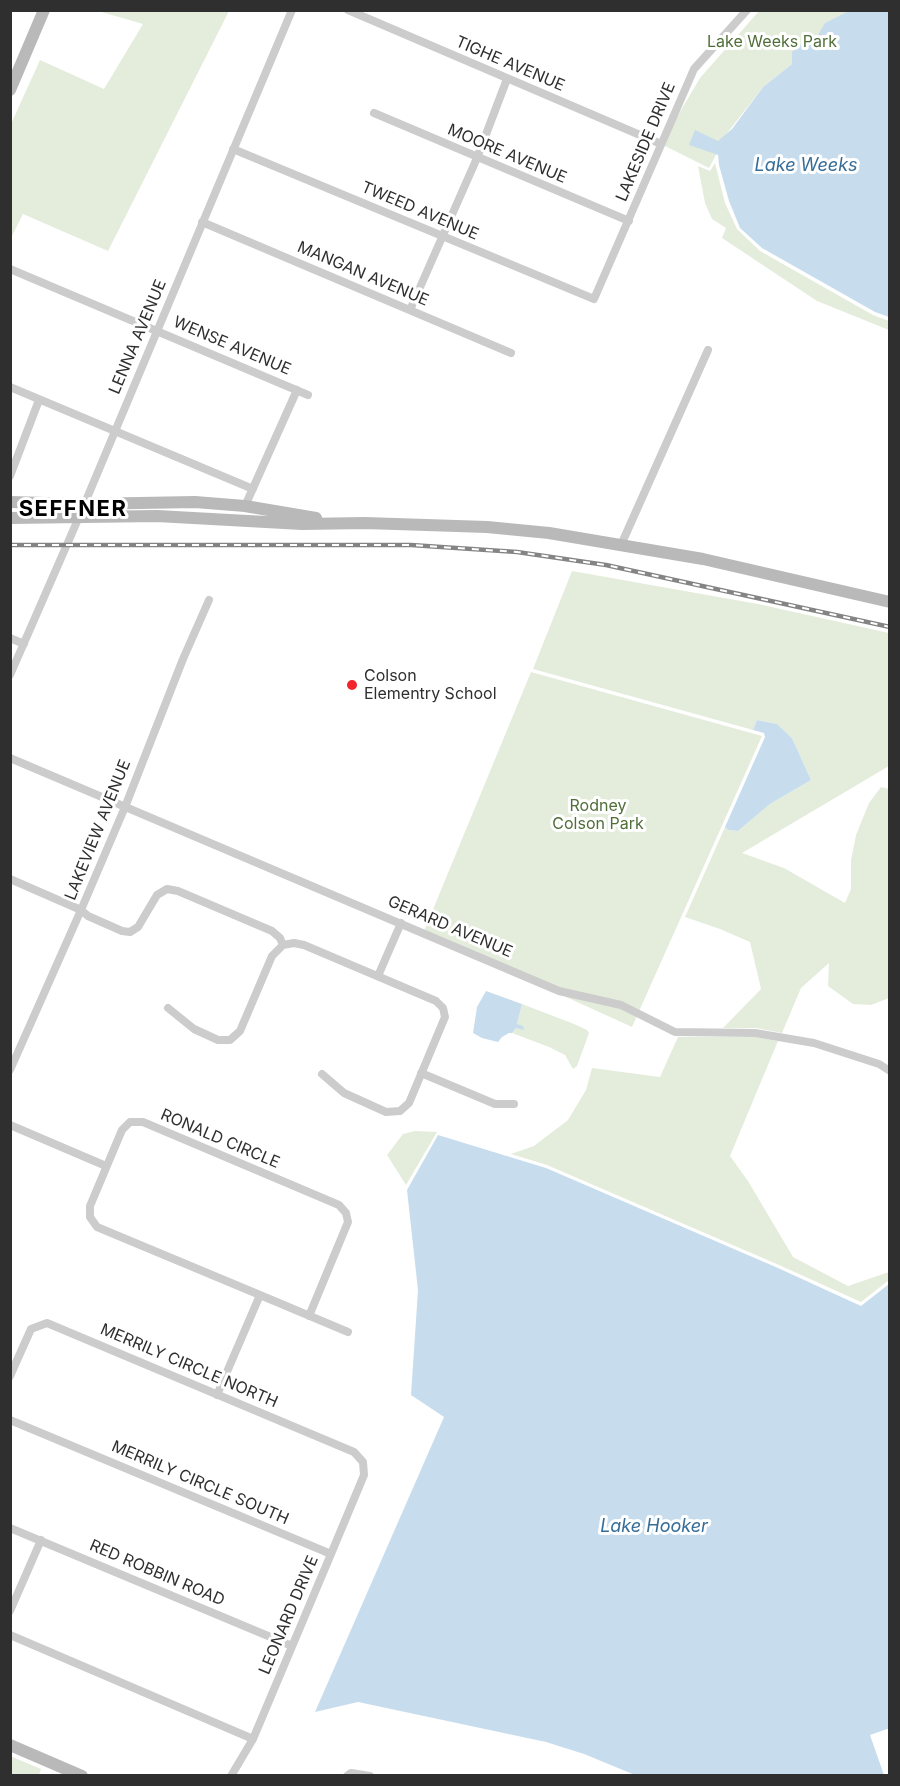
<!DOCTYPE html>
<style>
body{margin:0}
#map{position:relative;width:900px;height:1786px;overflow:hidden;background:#fff;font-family:Inter,sans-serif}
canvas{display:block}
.frame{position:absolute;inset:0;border:12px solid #2f2f2f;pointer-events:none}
</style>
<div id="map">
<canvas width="900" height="1786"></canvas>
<div class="frame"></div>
</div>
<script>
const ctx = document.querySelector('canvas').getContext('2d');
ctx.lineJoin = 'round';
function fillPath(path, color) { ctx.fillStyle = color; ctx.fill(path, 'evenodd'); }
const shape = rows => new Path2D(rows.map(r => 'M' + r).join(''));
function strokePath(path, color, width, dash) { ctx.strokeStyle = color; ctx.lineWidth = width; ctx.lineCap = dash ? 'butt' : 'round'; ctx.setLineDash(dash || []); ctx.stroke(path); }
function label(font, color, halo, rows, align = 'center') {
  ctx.font = font + ' Inter,sans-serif'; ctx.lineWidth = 6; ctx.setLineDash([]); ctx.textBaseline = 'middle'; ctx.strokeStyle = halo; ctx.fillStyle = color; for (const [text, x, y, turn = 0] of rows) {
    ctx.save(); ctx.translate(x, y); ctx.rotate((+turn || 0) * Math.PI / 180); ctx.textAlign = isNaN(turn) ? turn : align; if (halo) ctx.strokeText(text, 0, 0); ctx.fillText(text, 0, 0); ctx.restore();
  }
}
fillPath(shape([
 [98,11,229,11,108,251,23,214,11,238,11,124,40,60,104,89,143,24],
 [759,11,849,11,817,37,792,64,763,87,728,132,709,168,661,144,700,78],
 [715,163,725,203,737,229,760,251,873,315,889,321,889,330,817,301,722,238,726,228,712,219,705,203,698,166,710,171],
 [572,571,758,604,889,633,889,766,742,853,784,868,845,903,851,889,851,860,856,835,869,803,881,787,889,789,889,998,871,1005,853,1004,828,986,829,963,801,988,782,1033,756,1028,723,1028,761,989,750,942,720,929,685,917,725,827,728,830,738,831,770,804,811,780,792,738,777,724,757,720,753,730,533,669],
 [531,672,762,736,632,1027,520,976,422,936],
 [522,1004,574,1024,587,1030,589,1033,577,1066,573,1069,565,1055,549,1047,512,1033,516,1028,523,1029,517,1024],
 [678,1037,755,1037,778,1041,730,1156,748,1181,793,1257,848,1286,889,1272,889,1280,861,1302,779,1265,547,1165,511,1154,534,1146,568,1120,586,1090,592,1068,660,1077],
 [415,1131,437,1132,406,1185,387,1155,403,1134],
 [10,1756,41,1769,39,1775,11,1775]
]), '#e4eddc');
fillPath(shape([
 [849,11,889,11,889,317,875,312,762,248,740,228,729,201,719,165,718,155,689,145,695,130,718,141,732,129,763,87,792,64,792,52,801,44,815,40,825,23],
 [757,720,777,724,792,738,811,780,770,804,738,831,728,830,725,827,765,737,764,733,753,730],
 [486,991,522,1004,517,1024,523,1026,524,1030,516,1028,512,1033,509,1033,502,1037,498,1042,482,1038,473,1033,477,1007],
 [438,1135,546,1168,778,1268,861,1306,889,1284,890,1728,870,1735,884,1775,635,1775,584,1754,546,1742,358,1702,315,1712,444,1417,411,1395,418,1290,407,1190]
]), '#c7ddee');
strokePath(shape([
 [348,10,661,144],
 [374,113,629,221],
 [233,149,594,299,694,69,747,10],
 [202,222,511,353],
 [10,269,308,395],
 [410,310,477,158,507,79],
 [10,387,253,489],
 [10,476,39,400],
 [245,506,297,390],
 [621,545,708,350],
 [10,638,24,644],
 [10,675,79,517,292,10],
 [10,758,559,991,621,1005,675,1032,755,1033,814,1043,879,1064,890,1071],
 [10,879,81,910,88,916,122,931,130,932,138,927,157,895,167,889,178,891,272,931,280,938,283,945],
 [378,976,401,923],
 [168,1008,194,1029,218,1040,230,1040,240,1031,272,956,283,945,294,943,304,945,436,1001,443,1008,445,1017,409,1103,400,1111,386,1112,344,1093,322,1074],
 [10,1070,81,910,125,807,183,659,209,600],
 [421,1073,495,1104,514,1104],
 [10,1125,106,1166],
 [309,1316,348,1222,346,1213,339,1205,143,1122,130,1122,122,1130,90,1206,90,1217,97,1227,260,1295,348,1332],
 [10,1376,31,1329,47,1323,354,1452,363,1462,364,1475,331,1554,253,1739,231,1776],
 [217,1395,260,1295],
 [10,1420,331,1554],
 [10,1528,292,1646],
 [10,1611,41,1540],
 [10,1635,253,1739],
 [347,1776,351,1773,370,1776]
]), '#ccc', 8);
strokePath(shape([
 [10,90,44,10],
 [10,502,83,504,195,502,245,506,316,518],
 [10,518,157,516,302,524,365,523,487,527,549,533,703,559,890,602],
 [10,1745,82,1776]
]), '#b9b9b9', 12);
const rail = shape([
 [10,545,411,545,517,552,606,565,890,627]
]);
strokePath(rail, '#848484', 4.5);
strokePath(rail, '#fff', 2, [7]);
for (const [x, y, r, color] of [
 [352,685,6,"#f2252c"]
]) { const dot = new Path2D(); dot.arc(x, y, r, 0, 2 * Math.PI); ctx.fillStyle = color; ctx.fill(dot); strokePath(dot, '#fff', 2); }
label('16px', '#506e39', '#fff', [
 ["Lake Weeks Park",772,42],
 ["Rodney",598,806],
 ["Colson Park",598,824]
]);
label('16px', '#2f2f2f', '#fff', [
 ["TIGHE AVENUE",510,64,23],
 ["LAKESIDE DRIVE",646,142,-67],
 ["MOORE AVENUE",507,154,23],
 ["TWEED AVENUE",420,211,23],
 ["MANGAN AVENUE",363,274,23],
 ["LENNA AVENUE",138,337,-67],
 ["WENSE AVENUE",232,346,23],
 ["LAKEVIEW AVENUE",98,830,-68],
 ["GERARD AVENUE",450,927,23],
 ["RONALD CIRCLE",220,1139,23],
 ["MERRILY CIRCLE NORTH",189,1366,23],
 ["MERRILY CIRCLE SOUTH",200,1483,23],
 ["RED ROBBIN ROAD",157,1573,23],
 ["LEONARD DRIVE",289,1615,-67]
]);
label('16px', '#2f2f2f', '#fff', [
 ["Colson",364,676],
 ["Elementry School",364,694]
], 'left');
label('italic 18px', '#376e98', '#fff', [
 ["Lake Weeks",806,166],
 ["Lake Hooker",654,1527]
]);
ctx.letterSpacing = '1.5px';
label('bold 22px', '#000', '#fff', [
 ["SEFFNER",73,509]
]);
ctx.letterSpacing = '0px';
</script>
